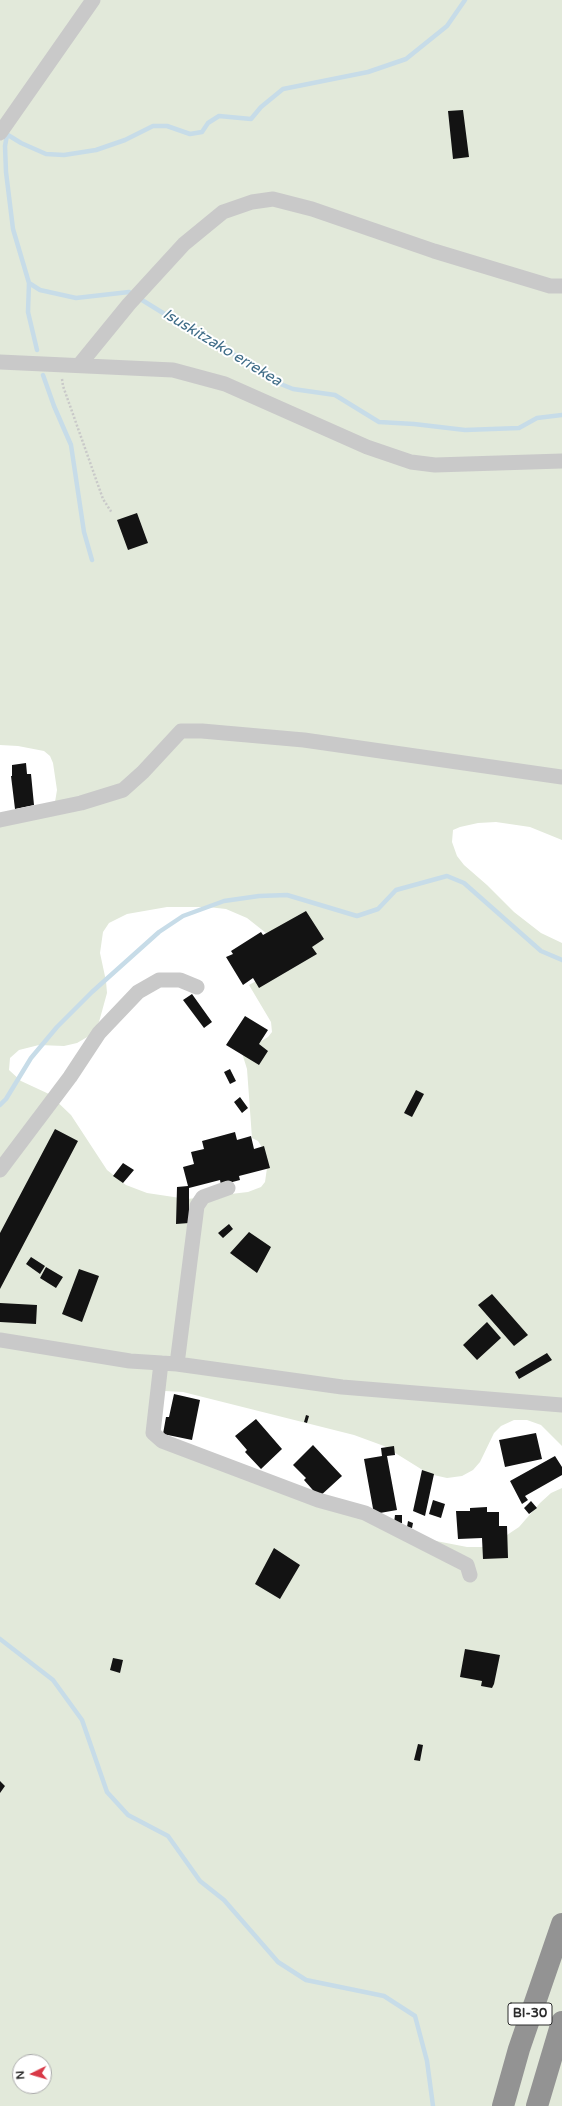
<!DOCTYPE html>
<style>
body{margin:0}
#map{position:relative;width:562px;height:2106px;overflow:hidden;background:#fff;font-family:"Varela Round",sans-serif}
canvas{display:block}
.north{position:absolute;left:12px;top:2054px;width:40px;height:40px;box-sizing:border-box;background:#fff;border:1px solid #ababab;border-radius:50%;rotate:265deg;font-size:11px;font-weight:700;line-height:16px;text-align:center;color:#2c2c2c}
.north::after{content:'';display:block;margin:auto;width:14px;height:18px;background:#d83947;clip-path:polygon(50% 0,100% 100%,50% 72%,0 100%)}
</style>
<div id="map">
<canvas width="562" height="2106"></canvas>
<div class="north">N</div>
</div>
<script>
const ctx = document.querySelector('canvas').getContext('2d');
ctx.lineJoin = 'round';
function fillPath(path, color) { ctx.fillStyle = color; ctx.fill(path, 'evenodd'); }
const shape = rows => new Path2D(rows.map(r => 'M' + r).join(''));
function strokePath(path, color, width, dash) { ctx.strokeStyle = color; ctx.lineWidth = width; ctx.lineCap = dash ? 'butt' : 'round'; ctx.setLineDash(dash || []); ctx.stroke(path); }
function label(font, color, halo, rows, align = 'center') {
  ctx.font = font + ' "Varela Round",sans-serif'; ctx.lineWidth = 4; ctx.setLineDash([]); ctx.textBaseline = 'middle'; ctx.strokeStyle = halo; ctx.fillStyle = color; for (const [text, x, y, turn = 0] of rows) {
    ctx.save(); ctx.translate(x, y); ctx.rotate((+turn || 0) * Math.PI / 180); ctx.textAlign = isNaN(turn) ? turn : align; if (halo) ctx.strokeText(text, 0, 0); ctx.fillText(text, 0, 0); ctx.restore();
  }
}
fillPath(shape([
 [0,0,562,0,562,840,530,827,496,822,478,823,460,827,453,830,452,842,457,856,464,865,487,885,514,912,541,933,562,943,562,1446,541,1425,527,1420,514,1420,501,1426,494,1433,480,1462,473,1470,462,1476,447,1478,429,1474,384,1446,354,1435,183,1392,165,1391,160,1394,160,1436,431,1540,467,1547,489,1547,519,1527,540,1503,551,1493,562,1488,562,2106,0,2106,0,822,55,802,57,790,53,763,50,756,44,751,18,746,0,745],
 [167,907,208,907,226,909,247,918,266,933,284,929,274,971,249,985,271,1022,272,1032,268,1037,242,1053,247,1069,252,1138,258,1141,265,1152,267,1168,265,1182,261,1187,248,1192,187,1199,147,1193,126,1185,107,1170,71,1115,49,1094,21,1081,9,1070,10,1058,19,1050,39,1045,64,1046,77,1043,89,1036,99,1022,107,993,106,981,100,953,103,932,109,923,127,914],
 [20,2062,44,2062,44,2086,20,2086]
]), '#e2e9da');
strokePath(shape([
 [7,135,5,146,6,172,13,229,29,283,40,290,76,298,129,292,210,342,252,364,268,379,293,389,335,395,379,422,414,424,465,430,519,428,537,418,562,415],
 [8,135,21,143,46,154,64,155,96,150,125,140,153,126,167,126,190,134,202,132,208,123,219,116,251,119,261,107,283,89,368,72,406,59,447,26,465,0],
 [29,283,28,312,37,350],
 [43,375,54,406,71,445,84,532,92,560],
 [0,1105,6,1099,31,1058,57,1027,92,992,159,932,183,916,224,901,259,896,287,895,357,916,378,909,396,890,447,876,464,883,541,951,562,960],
 [0,1639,53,1680,82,1720,107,1792,128,1815,168,1836,200,1881,224,1900,278,1962,306,1980,384,1996,415,2016,427,2061,433,2106]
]), '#c7dce8', 4.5);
fillPath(shape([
 [463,110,469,157,453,159,448,111],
 [137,513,148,543,128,550,117,520],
 [26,763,27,774,31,774,34,805,15,809,11,776,12,776,12,765],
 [306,911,324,939,312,947,317,954,259,988,253,978,243,985,226,957,233,954,231,951,261,932,263,935],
 [192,994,212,1022,204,1028,183,1000],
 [245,1016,268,1030,259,1044,268,1051,259,1065,226,1045],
 [230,1069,236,1081,230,1084,224,1072],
 [416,1090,424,1094,412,1117,404,1113],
 [240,1097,248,1108,242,1113,234,1102],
 [55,1129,78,1141,0,1289,0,1233],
 [235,1132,237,1140,251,1136,254,1149,264,1146,270,1168,239,1176,240,1180,221,1185,220,1180,189,1188,189,1223,176,1224,177,1187,188,1186,183,1167,194,1164,191,1152,204,1149,202,1141],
 [123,1163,134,1170,123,1183,113,1176],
 [229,1224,233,1229,223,1238,218,1233],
 [249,1232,271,1247,257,1273,230,1253],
 [31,1257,45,1266,40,1274,26,1264],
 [46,1267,63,1277,56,1288,40,1278],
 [79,1269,99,1276,82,1322,62,1314],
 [492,1294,528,1335,514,1346,478,1305],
 [0,1303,37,1305,36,1324,0,1322],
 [487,1322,501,1338,477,1360,463,1345],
 [547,1353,552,1360,519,1379,515,1372],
 [174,1394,200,1400,192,1440,163,1434,166,1417,169,1417],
 [306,1415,309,1416,307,1423,304,1422],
 [256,1419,282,1449,261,1469,245,1452,247,1450,235,1436],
 [536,1433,542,1459,505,1467,499,1440],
 [313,1445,342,1476,319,1497,304,1480,306,1478,293,1465],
 [394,1446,395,1455,387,1456,397,1510,374,1514,364,1459,382,1456,381,1448],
 [555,1456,562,1467,562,1475,525,1496,528,1500,522,1504,510,1481],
 [422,1470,434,1474,425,1516,413,1511],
 [433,1500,445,1504,441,1518,429,1514],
 [531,1501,537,1508,529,1514,524,1508],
 [487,1507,487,1512,499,1512,499,1526,507,1526,508,1558,483,1559,482,1538,458,1539,456,1511,470,1511,470,1508],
 [395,1515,402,1515,402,1523,394,1523],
 [408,1521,413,1523,412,1528,407,1527],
 [274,1548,300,1565,280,1599,255,1584],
 [465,1649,500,1655,494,1684,492,1688,481,1686,482,1681,460,1677],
 [113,1658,123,1660,120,1673,110,1670],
 [418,1744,423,1745,420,1761,414,1760],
 [0,1781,5,1786,0,1793]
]), '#131313');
strokePath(shape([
 [62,379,63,386,103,499,112,513]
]), '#c9c9c9', 2.5, [2, 2]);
strokePath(shape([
 [0,133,93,0],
 [0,362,173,370,225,384,367,447,411,462,435,465,562,461],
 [80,364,129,304,184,244,223,212,252,202,273,199,312,209,434,251,550,286,562,286],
 [0,820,81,803,123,790,143,772,181,731,202,731,304,740,562,777],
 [0,1170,70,1077,99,1033,138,992,159,980,180,980,197,987],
 [0,1340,130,1361,177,1364,342,1387,562,1405],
 [161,1363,153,1433,162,1441,318,1500,365,1513,467,1565,470,1575],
 [177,1364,197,1206,203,1197,228,1188]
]), '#c9c9c9', 15);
strokePath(shape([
 [503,2106,519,2049,562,1924],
 [537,2106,562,2022]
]), '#939393', 22);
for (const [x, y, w] of [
 [530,2014,44]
]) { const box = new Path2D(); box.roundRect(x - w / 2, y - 11, w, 22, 3); ctx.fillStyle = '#fff'; ctx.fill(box); strokePath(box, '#2c2c2c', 1); }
label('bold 13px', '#2c2c2c', null, [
 ["BI-30",530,2014]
]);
label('italic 15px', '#406d88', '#fff', [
 ["Isuskitzako errekea",222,348,31]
]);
</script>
